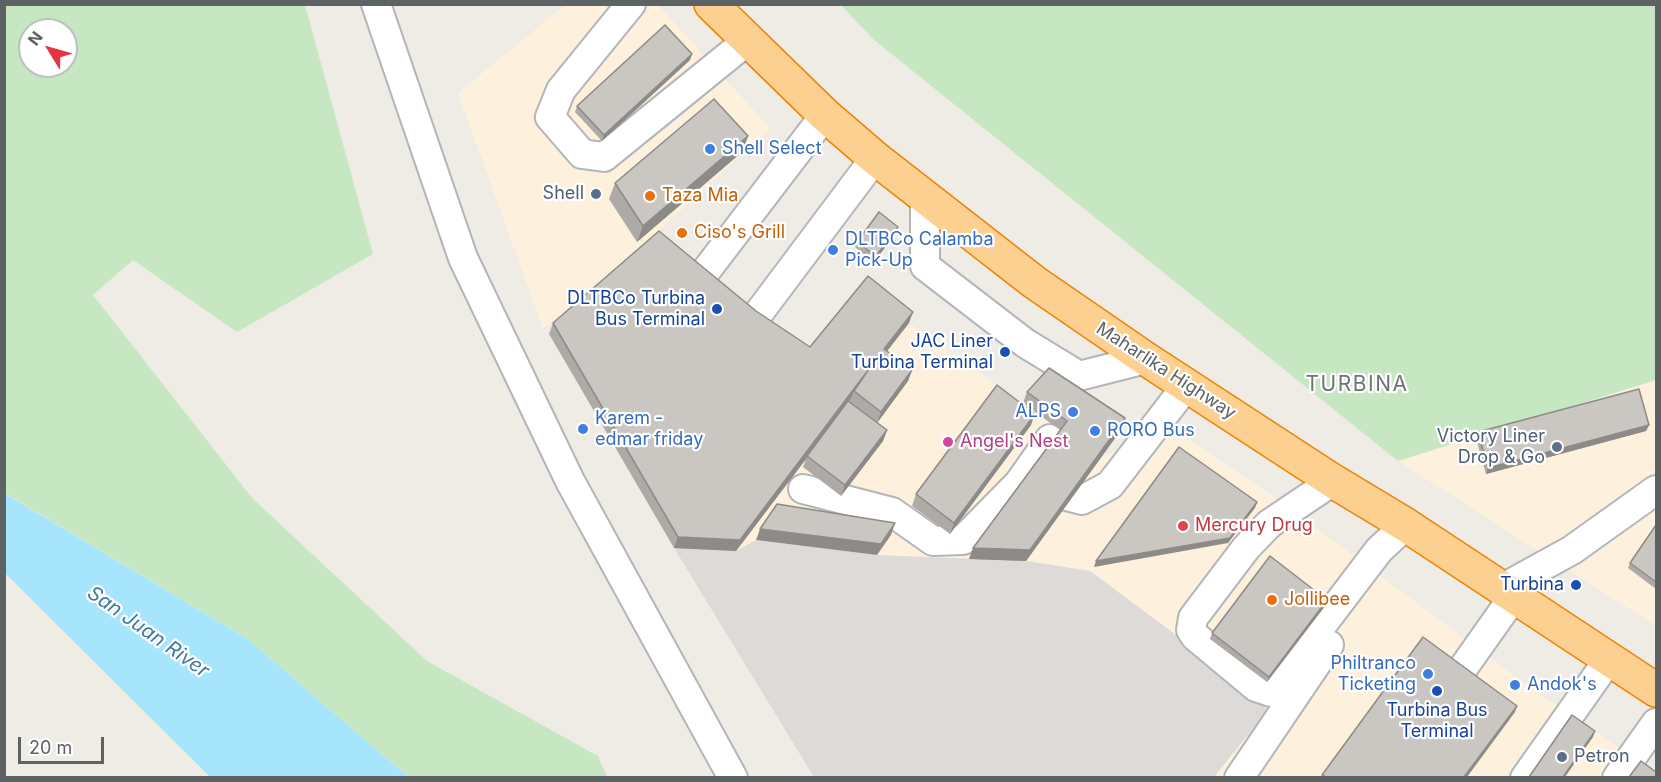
<!DOCTYPE html>
<style>
body{margin:0}
#map{position:relative;width:1661px;height:782px;overflow:hidden;background:#efebe5;font-family:Inter,sans-serif}
canvas{display:block}
.frame{position:absolute;inset:0;border:6px solid #5d6265;pointer-events:none}
.north{position:absolute;left:18px;top:18px;width:60px;height:60px;box-sizing:border-box;background:#fff;border:2px solid #bec0c1;border-radius:50%;rotate:307deg;font-size:16px;font-weight:700;line-height:24px;text-align:center;color:#5d6265}
.north::after{content:'';display:block;margin:auto;width:21px;height:27px;background:#e63441;clip-path:polygon(50% 0,100% 100%,50% 72%,0 100%)}
.scale{position:absolute;left:18px;top:737px;width:86px;height:27px;box-sizing:border-box;border:3px solid #5d6265;border-top:0;padding-left:8px;font-size:18px;line-height:21px;white-space:nowrap;color:#5d6265;-webkit-text-stroke:4px #fff;paint-order:stroke}
</style>
<div id="map">
<canvas width="1661" height="782"></canvas>
<div class="frame"></div>
<div class="north">N</div>
<div class="scale">20 m</div>
</div>
<script>
const ctx = document.querySelector('canvas').getContext('2d');
ctx.lineJoin = 'round';
function fillPath(path, color) { ctx.fillStyle = color; ctx.fill(path, 'evenodd'); }
const shape = rows => new Path2D(rows.map(r => 'M' + r).join(''));
function strokePath(path, color, width, dash) { ctx.strokeStyle = color; ctx.lineWidth = width; ctx.lineCap = dash ? 'butt' : 'round'; ctx.setLineDash(dash || []); ctx.stroke(path); }
function label(font, color, halo, rows, align = 'center') {
  ctx.font = font + ' Inter,sans-serif'; ctx.lineWidth = 4.5; ctx.setLineDash([]); ctx.textBaseline = 'middle'; ctx.strokeStyle = halo; ctx.fillStyle = color; for (const [text, x, y, turn = 0] of rows) {
    ctx.save(); ctx.translate(x, y); ctx.rotate((+turn || 0) * Math.PI / 180); ctx.textAlign = isNaN(turn) ? turn : align; if (halo) ctx.strokeText(text, 0, 0); ctx.fillText(text, 0, 0); ctx.restore();
  }
}
fillPath(shape([
 [565,5,658,5,770,128,652,237,543,329,458,93],
 [909,323,1100,458,1118,450,1146,411,1273,496,1541,695,1656,772,1656,777,1214,777,1268,710,1172,632,1090,571,1026,561,736,551],
 [1656,380,1656,626,1398,461]
]), '#fdf0dc');
fillPath(shape([
 [756,540,877,555,1026,561,1090,571,1172,632,1268,710,1214,777,814,777,674,548,736,551]
]), '#dedad7');
fillPath(shape([
 [5,5,305,5,373,254,237,332,133,260,93,295,252,498,427,661,598,756,607,777,408,777,249,640,5,493],
 [30,30,66,30,66,66,30,66],
 [841,5,1656,5,1656,380,1398,461,873,39]
]), '#c7e6c2');
fillPath(shape([
 [4,493,249,640,408,777,210,777,5,573]
]), '#a7e5fd');
const minor = shape([
 [376,4,463,258,570,481,733,778],
 [631,4,561,90,550,117,582,154,604,157,747,41],
 [925,199,925,266,1025,343,1079,376,1146,359],
 [699,280,825,115],
 [752,322,875,158],
 [1333,481,1269,524,1246,548,1193,618,1191,630,1196,637,1256,687,1271,692,1379,550,1406,525],
 [1036,488,1082,500,1110,485,1187,385],
 [803,489,892,512,933,541,963,540,1019,483,1050,439],
 [1503,588,1572,550,1656,490],
 [1461,671,1514,596],
 [1239,778,1329,645],
 [1525,778,1609,659],
 [1617,778,1656,723]
]);
const highway = shape([
 [711,4,825,115,875,158,1034,282,1146,359,1333,481,1406,525,1656,690]
]);
strokePath(minor, '#b2b6ba', 32);
strokePath(highway, '#f08304', 36);
strokePath(minor, '#fff', 28);
strokePath(highway, '#fbd090', 33);
fillPath(shape([
 [690,60,602,141,575,112,577,106],
 [748,136,742,152,637,242,609,199,615,183],
 [896,233,874,262,855,247,857,242],
 [756,311,810,347,909,323,887,351,912,370,908,381,877,423,887,430,883,441,841,496,803,467,806,459,736,551,674,548,549,334,553,323],
 [1027,392,1125,418,1121,430,1026,561,969,559,973,548,1060,430,1023,403],
 [1031,425,950,534,912,506,916,494],
 [1649,425,1646,431,1486,474,1476,438,1478,432],
 [1656,525,1656,589,1628,568,1630,563],
 [1327,600,1325,606,1267,682,1210,639,1212,633]
]), '#aeaaa6');
fillPath(shape([
 [692,54,690,60,602,141,604,135],
 [748,136,742,152,637,242,643,226],
 [898,227,896,233,874,262,876,256],
 [913,312,909,323,880,360,884,349],
 [869,369,854,391,851,398,808,456,807,456,806,459,736,551,674,548,678,537],
 [912,370,908,381,877,423,881,412],
 [1035,414,1031,425,950,534,954,523],
 [1125,418,1121,430,1026,561,969,559,973,548],
 [1649,425,1646,431,1486,474,1488,468],
 [887,430,883,441,841,496,845,485],
 [1257,502,1255,508,1228,543,1094,567,1096,561],
 [895,523,891,535,877,555,756,540,760,529],
 [1327,600,1325,606,1267,682,1269,677],
 [1517,706,1515,712,1467,777,1464,777],
 [1595,731,1593,737,1565,777,1563,777]
]), '#8d8b87');
const building = shape([
 [665,25,692,54,604,135,577,106,665,25],
 [714,99,748,136,643,226,615,183,714,99],
 [879,212,898,227,876,256,857,242,879,212],
 [659,231,756,311,810,347,868,276,913,312,884,349,912,370,881,412,854,391,869,369,740,540,678,537,553,323,659,231],
 [1049,368,1125,418,1030,550,973,548,1067,421,1027,392,1049,368],
 [997,385,1035,414,954,523,916,494,997,385],
 [1639,389,1649,425,1488,468,1478,432,1639,389],
 [848,401,887,430,845,485,807,456,848,401],
 [1179,447,1257,502,1230,538,1096,561,1179,447],
 [777,504,895,523,881,544,760,529,777,504],
 [1656,525,1656,582,1630,563,1656,525],
 [1270,556,1327,600,1269,677,1212,633,1270,556],
 [1423,637,1517,706,1464,777,1326,777,1322,775,1423,637],
 [1572,715,1595,731,1563,777,1529,777,1572,715],
 [1641,761,1656,772,1656,777,1629,777,1641,761]
]);
fillPath(building, '#cac6c1');
strokePath(building, '#8d8b87', 1.5);
for (const [x, y, r, color] of [
 [710,149,6,"#3f7fe0"],
 [596,194,6,"#5c6f8a"],
 [650,196,6,"#e8710a"],
 [682,233,6,"#e8710a"],
 [833,250,6,"#3f7fe0"],
 [717,309,6,"#1a4fb4"],
 [1005,352,6,"#1a4fb4"],
 [1073,412,6,"#3f7fe0"],
 [583,429,6,"#3f7fe0"],
 [1095,431,6,"#3f7fe0"],
 [948,442,6,"#d1479c"],
 [1557,447,6,"#5c6f8a"],
 [1183,526,6,"#e0444e"],
 [1576,585,6,"#1a4fb4"],
 [1272,600,6,"#e8710a"],
 [1428,674,6,"#3f7fe0"],
 [1515,685,6,"#3f7fe0"],
 [1437,691,6,"#1a4fb4"],
 [1562,757,6,"#5c6f8a"]
]) { const dot = new Path2D(); dot.arc(x, y, r, 0, 2 * Math.PI); ctx.fillStyle = color; ctx.fill(dot); strokePath(dot, '#fff', 2); }
label('18px', '#366cbe', '#fff', [
 ["Shell Select",722,149],
 ["DLTBCo Calamba",845,240],
 ["Pick-Up",845,261],
 ["ALPS",1061,412,"right"],
 ["Karem -",595,419],
 ["edmar friday",595,440],
 ["RORO Bus",1107,431],
 ["Philtranco",1416,664,"right"],
 ["Ticketing",1416,685,"right"],
 ["Andok's",1527,685]
], 'left');
label('18px', '#4e5e75', '#fff', [
 ["Shell",584,194],
 ["Victory Liner",1545,437],
 ["Drop & Go",1545,458],
 ["Petron",1574,757,"left"]
], 'right');
label('18px', '#c56008', '#fff', [
 ["Taza Mia",662,196],
 ["Ciso's Grill",694,233],
 ["Jollibee",1284,600]
], 'left');
label('18px', '#164399', '#fff', [
 ["DLTBCo Turbina",705,299],
 ["Bus Terminal",705,320],
 ["JAC Liner",993,342],
 ["Turbina Terminal",993,363],
 ["Turbina",1564,585],
 ["Turbina Bus",1437,711,"center"],
 ["Terminal",1437,732,"center"]
], 'right');
label('18px', '#5d6265', '#fff', [
 ["Maharlika Highway",1166,371,33]
]);
label('18px', '#b23c85', '#fff', [
 ["Angel's Nest",960,442]
], 'left');
label('18px', '#be3a42', '#fff', [
 ["Mercury Drug",1195,526]
], 'left');
label('italic 20px', '#3e7b9e', '#fff', [
 ["San Juan River",148,632,35]
]);
ctx.letterSpacing = '1.5px';
label('21px', '#6e7477', '#fff', [
 ["TURBINA",1357,385]
]);
ctx.letterSpacing = '0px';
</script>
